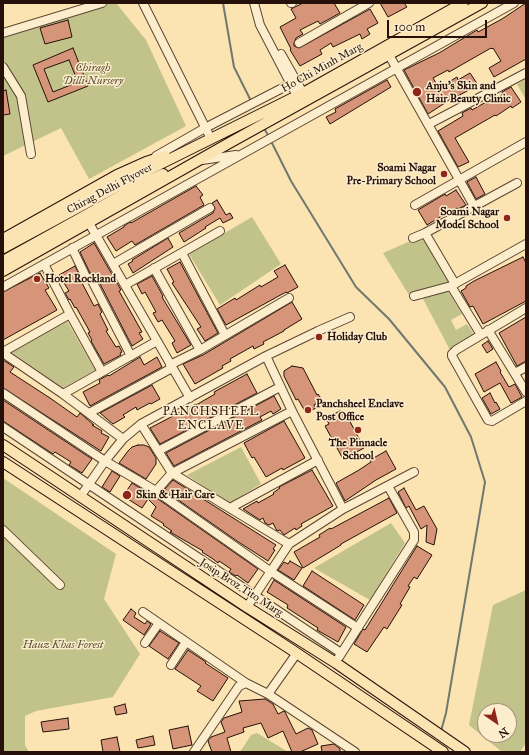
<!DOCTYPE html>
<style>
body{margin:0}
#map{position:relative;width:529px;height:755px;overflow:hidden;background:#fbe3b2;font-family:"IM FELL Great Primer",serif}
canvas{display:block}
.frame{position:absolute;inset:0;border:4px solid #251109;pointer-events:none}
.north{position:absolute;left:477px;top:703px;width:40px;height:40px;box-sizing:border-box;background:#fcedcd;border:1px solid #a6957f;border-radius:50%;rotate:146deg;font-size:11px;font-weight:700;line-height:16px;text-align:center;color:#251109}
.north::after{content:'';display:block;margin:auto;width:14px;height:18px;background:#8f2418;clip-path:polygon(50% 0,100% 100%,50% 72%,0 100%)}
.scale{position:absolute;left:387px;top:20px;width:100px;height:18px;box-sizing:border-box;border:2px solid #251109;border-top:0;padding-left:5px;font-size:12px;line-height:14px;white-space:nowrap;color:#251109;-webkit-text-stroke:3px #fcedcd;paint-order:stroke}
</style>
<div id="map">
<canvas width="529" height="755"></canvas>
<div class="frame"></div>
<div class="north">N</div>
<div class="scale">100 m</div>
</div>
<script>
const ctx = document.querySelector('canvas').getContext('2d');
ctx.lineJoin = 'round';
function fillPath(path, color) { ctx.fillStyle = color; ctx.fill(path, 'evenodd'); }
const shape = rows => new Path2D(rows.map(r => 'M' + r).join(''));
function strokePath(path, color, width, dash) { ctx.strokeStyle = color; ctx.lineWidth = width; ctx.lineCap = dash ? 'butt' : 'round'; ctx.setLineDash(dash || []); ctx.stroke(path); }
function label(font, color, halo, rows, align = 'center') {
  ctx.font = font + ' "IM FELL Great Primer",serif'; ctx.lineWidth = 3; ctx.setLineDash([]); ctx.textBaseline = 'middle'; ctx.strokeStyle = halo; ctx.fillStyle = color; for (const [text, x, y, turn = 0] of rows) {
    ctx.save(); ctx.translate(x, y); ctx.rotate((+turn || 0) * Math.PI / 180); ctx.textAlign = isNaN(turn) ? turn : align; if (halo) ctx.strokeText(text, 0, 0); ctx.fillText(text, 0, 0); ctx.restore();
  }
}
fillPath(shape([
 [111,3,116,3,146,40,186,126,89,179,61,128,3,156,3,38],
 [526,79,526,100,517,84],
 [252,217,281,264,220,305,189,254],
 [422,236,449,283,409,295,383,253],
 [448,291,462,314,451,320,456,330,467,324,475,336,450,350,422,297],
 [67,321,95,370,63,388,10,351],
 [241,447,261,484,229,503,187,475],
 [3,478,116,554,104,599,140,654,113,697,36,711,25,716,25,745,29,752,3,752],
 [391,523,405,543,370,600,314,568],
 [526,590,526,743,520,752,502,752,469,725,493,605],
 [485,711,509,711,509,735,485,735],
 [257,733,288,752,240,752,251,735]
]), '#c1c38a');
strokePath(shape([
 [223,3,234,67,251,101],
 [264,128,269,137],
 [271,141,291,181,356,287,389,319,445,387,471,437,485,482,446,713,441,731]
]), '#707870', 2);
const building = shape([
 [303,3,334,3,340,13,320,24,318,21,300,30,303,34,296,38,294,43,294,46,299,48,370,9,378,23,367,29,370,34,362,39,360,34,333,47,331,43,320,50,322,54,300,66,290,50,291,49,280,27,296,18,291,9,303,3],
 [380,3,404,3,407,7,388,17,380,3],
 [526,3,526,59,494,77,489,68,501,61,493,48,492,49,491,48,449,72,448,70,433,78,439,88,457,77,458,80,470,73,478,85,456,97,457,98,452,101,451,99,428,114,404,70,439,53,477,30,478,32,502,19,526,3],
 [68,20,72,37,45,44,40,28,68,20],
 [73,48,88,86,48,102,33,65,73,48],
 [69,60,78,82,53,92,44,69,69,60],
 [387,80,391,87,330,124,326,117,336,112,335,109,387,80],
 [511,87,521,102,512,108,511,106,496,116,495,115,455,138,469,162,458,167,438,131,463,116,462,113,471,108,472,110,486,102,487,104,503,94,502,92,511,87],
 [6,90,10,114,3,115,3,91,6,90],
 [476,177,485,194,476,199,467,182,476,177],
 [196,186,203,195,200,197,204,205,135,245,132,241,116,251,107,237,124,227,124,226,130,222,131,223,196,186],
 [456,190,466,205,458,209,457,208,446,215,445,214,427,225,418,210,445,194,446,196,456,190],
 [217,200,226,215,230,213,233,218,223,223,220,218,205,227,206,228,184,242,179,233,213,213,215,208,212,203,217,200],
 [168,238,173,247,133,273,128,264,133,261,132,260,168,238],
 [94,243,121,290,119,291,142,332,139,333,143,339,132,346,96,276,90,273,80,252,94,243],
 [523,257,526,263,526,301,483,324,473,306,470,307,461,291,466,288,466,286,474,281,523,257],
 [180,262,218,333,205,341,197,329,201,327,172,283,174,282,167,269,180,262],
 [285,265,298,287,287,293,286,292,226,325,217,309,235,298,236,300,260,285,261,287,278,277,274,271,285,265],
 [75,266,83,282,82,283,94,306,98,304,102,312,100,314,108,330,106,331,116,347,119,346,122,352,120,353,121,355,104,364,91,341,92,340,88,333,90,332,76,307,75,308,70,299,69,300,65,293,69,291,59,275,75,266],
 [40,273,49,288,45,290,57,310,3,340,3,292,40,273],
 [152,276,163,296,162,297,191,345,177,353,172,343,175,341,162,320,158,322,153,313,156,312,145,292,142,294,137,284,152,276],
 [292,302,302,319,284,330,284,331,263,342,264,344,254,349,253,346,230,359,231,361,222,366,223,368,195,384,183,364,203,355,292,302],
 [526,317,526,361,517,366,499,333,526,317],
 [488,341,493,349,487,353,482,345,488,341],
 [140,357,144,365,157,357,162,367,90,406,83,392,100,383,99,380,108,375,109,376,140,357],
 [3,360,14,367,10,372,50,398,77,417,80,413,94,425,92,425,102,431,101,433,109,437,101,451,3,388,3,360],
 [496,362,501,371,500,372,509,387,515,384,522,397,511,403,500,383,484,392,475,374,496,362],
 [292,366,303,368,317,395,318,394,322,400,314,405,316,408,306,413,298,399,296,400,284,376,284,371,292,366],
 [247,374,257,393,160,444,150,428,196,404,196,405,215,394,214,392,247,374],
 [152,385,160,399,151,404,150,403,137,410,136,407,123,415,125,417,113,424,100,413,152,385],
 [490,393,495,403,496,402,500,409,491,414,482,398,490,393],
 [274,396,281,409,273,414,271,411,260,417,262,420,174,466,166,453,274,396],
 [3,400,92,459,82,473,69,465,71,462,55,452,53,454,3,421,3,400],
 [340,411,343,415,346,414,364,448,343,459,325,426,329,424,326,418,340,411],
 [284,421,305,458,283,470,282,468,266,477,254,457,252,458,244,443,284,421],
 [138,445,144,445,149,447,156,458,156,464,146,479,119,463,128,451,132,447,138,445],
 [386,451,396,469,376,480,345,501,336,483,359,470,371,462,370,460,386,451],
 [312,470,333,506,301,524,302,526,296,530,295,528,284,535,280,530,277,531,273,523,269,525,265,523,263,518,260,520,243,509,257,501,258,503,274,494,273,493,280,488,279,487,312,470],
 [112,471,120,476,110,492,102,487,112,471],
 [173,480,276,545,273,549,275,550,268,561,237,541,164,490,173,480],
 [132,483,158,499,258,569,248,583,237,575,236,576,229,572,231,569,219,561,218,563,213,559,202,552,203,551,170,532,172,531,163,525,164,524,151,516,156,507,148,499,142,508,123,496,132,483],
 [404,488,416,510,424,506,437,529,434,545,426,542,427,525,421,529,409,506,406,508,398,492,404,488],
 [389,498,397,513,341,544,341,545,303,568,294,552,320,537,319,535,330,528,331,529,389,498],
 [417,546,432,555,417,579,414,577,408,586,410,587,400,604,402,605,387,629,384,627,367,652,354,644,363,629,365,630,417,546],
 [290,561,302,568,294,580,278,570,284,562,288,564,290,561],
 [312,571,364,605,355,620,303,586,312,571],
 [274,580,346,627,338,642,317,630,318,628,287,608,288,605,267,592,274,580],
 [131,609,136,613,134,617,145,624,147,621,151,624,144,635,123,620,131,609],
 [160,631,179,643,168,659,149,646,160,631],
 [188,650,206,662,205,663,228,678,213,701,197,691,201,686,175,669,188,650],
 [265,699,273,704,278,714,284,711,285,712,296,734,308,728,312,730,318,744,300,752,292,752,283,731,268,738,261,723,243,728,244,732,227,738,231,752,212,752,208,741,211,737,225,732,221,722,224,718,242,712,239,701,265,699],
 [125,704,127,713,116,715,114,707,125,704],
 [68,718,69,729,43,732,41,722,68,718],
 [188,726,192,745,173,749,169,730,188,726],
 [153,736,155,745,138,748,136,740,153,736],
 [117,737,120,752,103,752,101,740,117,737],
 [334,744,340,749,340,752,322,752,321,746,334,744]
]);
fillPath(building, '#d69479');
strokePath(building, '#251109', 1);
const minor = shape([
 [143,3,211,139],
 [254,3,260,25,297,96],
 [291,3,292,3],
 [3,33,102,3],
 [299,43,369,3],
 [281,54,303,93],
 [389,55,474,206],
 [3,67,21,96,31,154],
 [429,124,526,73],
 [156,156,205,128,296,81],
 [202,160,236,155],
 [415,205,526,142],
 [89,223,190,398],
 [425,233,455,284],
 [413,238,425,233,517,183],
 [72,248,86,277,91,279,131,356],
 [182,253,225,335],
 [113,264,210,208],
 [154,268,200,350],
 [125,285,220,231],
 [3,287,514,3],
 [414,296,451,286],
 [526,308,456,350,452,354,452,356,488,420,492,421,526,401],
 [70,314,102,372],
 [488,330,526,392],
 [481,335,451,286,526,244],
 [3,352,70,314,44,264],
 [3,353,63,394],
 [170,365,200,350,289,298],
 [515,373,526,367],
 [3,393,105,461,156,491,172,473,292,411,266,356],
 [89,413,172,368],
 [141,424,172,473,289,544,247,607],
 [3,427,341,653],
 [123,439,63,394,157,341],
 [158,451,280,387],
 [156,491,270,571,358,628],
 [80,497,105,461,123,439,141,424,266,356,318,331,350,317],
 [230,508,318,460],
 [343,509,414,472],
 [3,530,60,585],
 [289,544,343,509,292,411],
 [143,612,246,683],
 [145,643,159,623],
 [297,653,268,694,355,752],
 [339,657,414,540,414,532,388,486],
 [171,665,186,642],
 [194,752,239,686,246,683,268,694]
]);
const major = shape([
 [3,239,117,175,146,162,165,156],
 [3,248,136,176,303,93,463,3],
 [3,261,140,185,163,174],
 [3,271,231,142,482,3],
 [3,445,247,607,336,663,465,752],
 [3,462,292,650,443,752]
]);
strokePath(minor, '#5a4633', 10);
strokePath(major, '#251109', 12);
strokePath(minor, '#fcedcd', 8);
strokePath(major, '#fbe3b2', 10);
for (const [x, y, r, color] of [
 [417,92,5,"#8f2418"],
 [444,174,4,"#8f2418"],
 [507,218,4,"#8f2418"],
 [37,279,4,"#8f2418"],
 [319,337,4,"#8f2418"],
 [308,410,4,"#8f2418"],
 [358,430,4,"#8f2418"],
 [127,495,5,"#8f2418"]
]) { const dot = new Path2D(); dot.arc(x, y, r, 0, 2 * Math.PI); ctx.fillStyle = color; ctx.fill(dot); strokePath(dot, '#fcedcd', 1.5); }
label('italic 11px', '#5c4f36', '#fcedcd', [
 ["Chiragh",93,68],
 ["Dilli Nursery",93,81],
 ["Hauz Khas Forest",63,645]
]);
label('11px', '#251109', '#fcedcd', [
 ["Ho Chi Minh Marg",322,68,-29],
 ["Chirag Delhi Flyover",110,189,-28],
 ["Josip Broz Tito Marg",241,588,33]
]);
label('bold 11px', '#251109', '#fcedcd', [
 ["Anju's Skin and",426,86],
 ["Hair Beauty Clinic",426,99],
 ["Soami Nagar",436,168,"right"],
 ["Pre-Primary School",436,181,"right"],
 ["Soami Nagar",499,212,"right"],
 ["Model School",499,225,"right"],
 ["Hotel Rockland",45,279],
 ["Holiday Club",327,337],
 ["Panchsheel Enclave",316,404],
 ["Post Office",316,417],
 ["The Pinnacle",358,443,"center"],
 ["School",358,456,"center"],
 ["Skin & Hair Care",136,495]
], 'left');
ctx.letterSpacing = '1px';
label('12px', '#251109', '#fcedcd', [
 ["PANCHSHEEL",211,412],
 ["ENCLAVE",211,426]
]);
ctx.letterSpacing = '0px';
</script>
